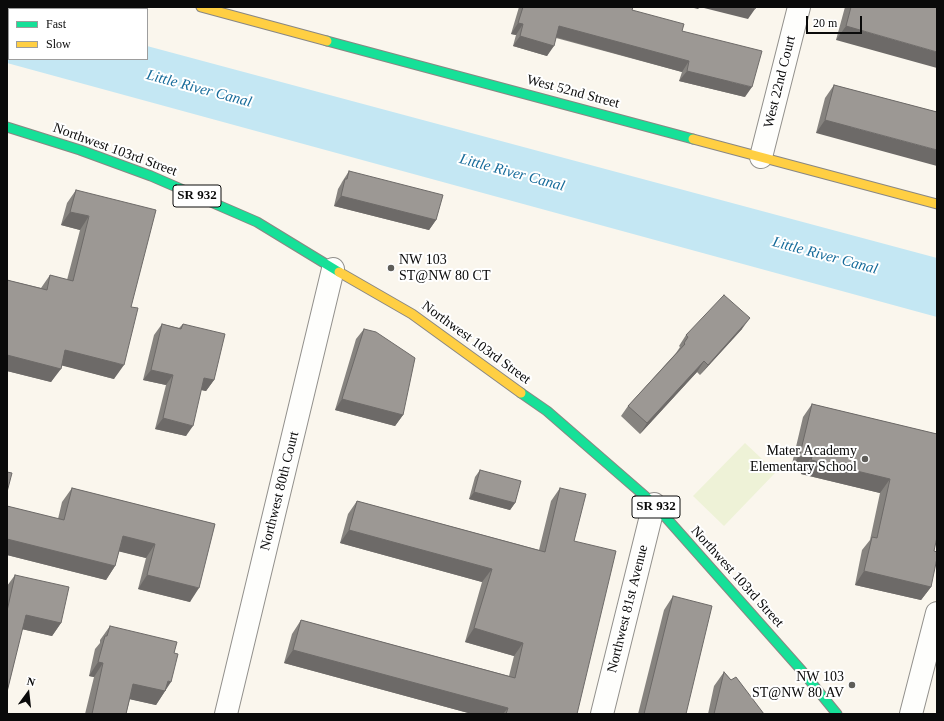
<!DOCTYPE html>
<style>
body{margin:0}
#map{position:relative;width:944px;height:721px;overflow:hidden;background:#faf6ed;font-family:"Times New Roman",serif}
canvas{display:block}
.frame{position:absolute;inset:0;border:8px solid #0a0a0a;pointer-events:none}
.legend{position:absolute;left:8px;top:8px;width:140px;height:52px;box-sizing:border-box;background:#fff;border:1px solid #9d9d9d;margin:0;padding:5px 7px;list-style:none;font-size:12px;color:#0a0a0a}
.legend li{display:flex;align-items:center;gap:8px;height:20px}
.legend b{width:20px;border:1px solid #9d9d9d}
.north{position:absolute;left:8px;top:673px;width:40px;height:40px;-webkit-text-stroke:3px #fff;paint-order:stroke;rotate:15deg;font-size:11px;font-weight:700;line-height:16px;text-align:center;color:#0a0a0a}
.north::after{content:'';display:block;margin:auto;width:14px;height:18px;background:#0a0a0a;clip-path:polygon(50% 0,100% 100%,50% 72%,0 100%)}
.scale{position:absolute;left:806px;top:16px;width:56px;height:18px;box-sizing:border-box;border:2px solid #0a0a0a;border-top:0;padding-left:5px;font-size:12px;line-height:14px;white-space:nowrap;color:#0a0a0a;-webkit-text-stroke:3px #fff;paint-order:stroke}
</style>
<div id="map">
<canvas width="944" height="721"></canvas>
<div class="frame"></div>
<ul class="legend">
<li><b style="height:5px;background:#16e098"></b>Fast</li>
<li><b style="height:5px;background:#ffcf43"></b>Slow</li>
</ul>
<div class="north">N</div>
<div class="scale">20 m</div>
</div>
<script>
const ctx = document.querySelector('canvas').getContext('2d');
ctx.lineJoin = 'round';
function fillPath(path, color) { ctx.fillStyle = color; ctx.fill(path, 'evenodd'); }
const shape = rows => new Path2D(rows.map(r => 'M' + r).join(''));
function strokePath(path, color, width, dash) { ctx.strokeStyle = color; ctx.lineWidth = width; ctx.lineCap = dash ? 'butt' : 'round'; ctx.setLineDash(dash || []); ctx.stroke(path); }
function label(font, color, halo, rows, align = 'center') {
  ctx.font = font + ' "Times New Roman",serif'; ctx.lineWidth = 4; ctx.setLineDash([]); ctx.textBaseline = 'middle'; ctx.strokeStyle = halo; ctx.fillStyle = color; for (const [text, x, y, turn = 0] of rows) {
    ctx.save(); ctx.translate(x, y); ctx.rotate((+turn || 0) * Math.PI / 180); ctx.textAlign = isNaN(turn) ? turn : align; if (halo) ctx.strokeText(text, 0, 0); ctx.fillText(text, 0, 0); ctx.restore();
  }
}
fillPath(shape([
 [745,443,776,472,724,526,693,496]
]), '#eef2d7');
fillPath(shape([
 [7,8,10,9,9,9,9,59,147,59,147,46,937,258,937,317,7,63]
]), '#c4e7f3');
const street = shape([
 [761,157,799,7],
 [226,714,333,269],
 [602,714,654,504],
 [911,714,937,613]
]);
const fast = shape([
 [327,41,693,139],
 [7,127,80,150,151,176,257,222,339,272],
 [521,393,547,411,654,504,802,671,837,714]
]);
const slow = shape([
 [201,7,327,41],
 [693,139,937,204],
 [339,272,412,314,521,393]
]);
strokePath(street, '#92908c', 24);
strokePath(fast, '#898783', 11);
strokePath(slow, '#898783', 11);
strokePath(street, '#fefefc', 22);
strokePath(fast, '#16e098', 9);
strokePath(slow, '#ffcf43', 9);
fillPath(shape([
 [519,7,633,7,632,10,682,31,745,97,679,81,682,72,556,38,547,56,513,46,516,35,511,34],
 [845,7,937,7,836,40],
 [834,85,937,112,816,133,825,98],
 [349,171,436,220,429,230,334,206,338,189,341,184,342,182],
 [76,190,131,307,114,379,62,365,51,382,7,371,7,280,41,288,50,275,67,280,80,230,61,225,67,203],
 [162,324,179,328,183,324,214,380,206,391,201,390,186,436,155,429,166,385,143,380,154,335],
 [364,329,403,415,395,426,335,410,356,339],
 [742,329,700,375,697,372,640,434,621,416,628,406,676,353,680,347,679,346,686,335],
 [812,404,937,434,934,551,931,587,921,600,855,585,862,550,870,540,880,493,801,474,802,470,791,468,803,417],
 [480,470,515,503,510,510,469,499,475,477],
 [72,488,215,524,190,602,138,589,146,558,119,551,115,566,106,580,7,555,7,506,58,519,62,502],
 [560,488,574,541,577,714,472,714,284,663,292,634,301,620,509,676,514,656,465,642,482,582,340,543,348,514,357,501,539,550,551,501],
 [15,575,61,623,52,636,22,629,7,692,7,586],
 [673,596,686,714,638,714,664,610],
 [110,626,166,690,165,691,156,705,130,699,126,714,85,714,94,677,89,676,95,649,100,643,100,640],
 [724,672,731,680,764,714,708,714,714,686]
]), '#86837f');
fillPath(shape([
 [690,7,748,7,755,9,748,19,700,7,698,9],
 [518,23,523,24,516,35,511,34],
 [559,26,689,61,682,72,552,36],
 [846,26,937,52,937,68,836,40],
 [520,36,554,46,547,56,513,46],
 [687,71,752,87,745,97,679,81],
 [825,120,937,150,937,166,816,133],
 [341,196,436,220,429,230,334,206],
 [70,212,89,216,80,230,61,225],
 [750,318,742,329,700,375,708,365],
 [65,350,124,365,114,379,56,364],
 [7,355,61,369,51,382,7,371],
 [704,361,697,372,640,434,647,423],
 [151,370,173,375,166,385,143,380],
 [204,378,214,380,206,391,197,389],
 [342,399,403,415,395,426,335,410],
 [163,418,193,426,186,436,155,429],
 [800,454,812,457,802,470,791,468],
 [811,460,890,479,880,493,801,474],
 [474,492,515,503,510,510,469,499],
 [349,530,492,569,482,582,340,543],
 [123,536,155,544,146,558,113,550],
 [7,539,115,566,106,580,7,555],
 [864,571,931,587,921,600,855,585],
 [147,575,199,588,190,602,138,589],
 [26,615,61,623,52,636,17,628],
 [474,628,523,643,514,656,465,642],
 [293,650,508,708,503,714,472,714,284,663],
 [98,662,103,663,94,677,89,676],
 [168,681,171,682,156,705,124,698,133,684]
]), '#6d6a68');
const building = shape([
 [523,7,633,7,632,10,684,24,682,31,762,51,752,87,687,71,689,61,559,26,554,46,520,36,523,24,518,23,523,7],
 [748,7,756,7,755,9,748,7],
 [851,7,937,7,937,52,846,26,851,7],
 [834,85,937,112,937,150,825,120,834,85],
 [349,171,443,195,436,220,341,196,345,179,347,179,349,171],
 [76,190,156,210,131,307,138,308,124,365,65,350,61,369,7,355,7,280,47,290,50,275,73,281,89,216,70,212,76,190],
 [724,295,750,318,708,365,704,361,647,423,628,406,685,344,684,343,688,337,686,335,724,295],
 [162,324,181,329,183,324,225,334,214,380,204,378,193,426,163,418,173,375,151,370,162,324],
 [364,329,376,332,415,358,403,415,342,399,364,329],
 [812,404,937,434,937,537,934,551,937,552,937,558,931,587,864,571,872,537,877,538,890,479,811,460,812,457,800,454,812,404],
 [480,470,521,481,515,503,474,492,480,470],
 [7,472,12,473,7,492,7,472],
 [72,488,215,524,199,588,147,575,155,544,123,536,115,566,7,539,7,506,64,520,72,488],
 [560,488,586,494,574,541,616,551,577,714,506,714,508,708,293,650,301,620,515,678,523,643,474,628,492,569,349,530,357,501,545,552,560,488],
 [15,575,69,587,61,623,26,615,7,692,7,611,15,575],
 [673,596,712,606,686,714,644,714,673,596],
 [110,626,177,642,174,653,178,654,171,682,168,681,165,691,133,684,126,714,92,714,103,663,98,662,105,636,107,636,110,626],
 [724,672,731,680,736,677,764,714,714,714,724,672]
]);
fillPath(building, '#9c9894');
strokePath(building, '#6d6a68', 1);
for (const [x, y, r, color] of [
 [391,268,4,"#5e5d59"],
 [865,459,4,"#5e5d59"],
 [852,685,4,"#5e5d59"]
]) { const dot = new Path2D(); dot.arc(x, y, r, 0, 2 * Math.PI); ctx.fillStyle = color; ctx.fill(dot); strokePath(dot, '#fff', 1.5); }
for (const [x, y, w] of [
 [197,196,48],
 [656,507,48]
]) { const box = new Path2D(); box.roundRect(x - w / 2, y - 11, w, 22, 3); ctx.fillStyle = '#fff'; ctx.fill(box); strokePath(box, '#0a0a0a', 1); }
label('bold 13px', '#0a0a0a', null, [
 ["SR 932",197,196],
 ["SR 932",656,507]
]);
label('14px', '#0a0a0a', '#fff', [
 ["West 22nd Court",780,82,-76],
 ["West 52nd Street",573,92,15],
 ["Northwest 103rd Street",115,150,20],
 ["Northwest 103rd Street",476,343,36],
 ["Northwest 80th Court",280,491,-76],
 ["Northwest 103rd Street",737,577,48],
 ["Northwest 81st Avenue",628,609,-76]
]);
label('14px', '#0a0a0a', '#fff', [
 ["NW 103",399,260,"left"],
 ["ST@NW 80 CT",399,276,"left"],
 ["Mater Academy",857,451],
 ["Elementary School",857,467],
 ["NW 103",844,677],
 ["ST@NW 80 AV",844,693]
], 'right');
label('italic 15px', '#166b9a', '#fff', [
 ["Little River Canal",199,89,15],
 ["Little River Canal",512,173,15],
 ["Little River Canal",825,256,15]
]);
</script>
